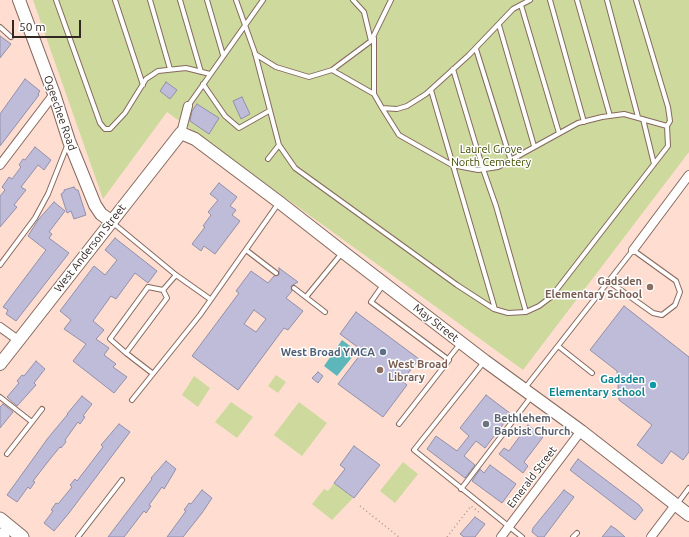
<!DOCTYPE html>
<style>
body{margin:0}
#map{position:relative;width:689px;height:537px;overflow:hidden;background:#ffded1;font-family:Ubuntu,sans-serif}
canvas{display:block}
.scale{position:absolute;left:12px;top:20px;width:69px;height:18px;box-sizing:border-box;border:2px solid #332722;border-top:0;padding-left:5px;font-size:12px;line-height:14px;white-space:nowrap;color:#332722;-webkit-text-stroke:3px #fff;paint-order:stroke}
</style>
<div id="map">
<canvas width="689" height="537"></canvas>
<div class="scale">50 m</div>
</div>
<script>
const ctx = document.querySelector('canvas').getContext('2d');
ctx.lineJoin = 'round';
function fillPath(path, color) { ctx.fillStyle = color; ctx.fill(path, 'evenodd'); }
const shape = rows => new Path2D(rows.map(r => 'M' + r).join(''));
function strokePath(path, color, width, dash) { ctx.strokeStyle = color; ctx.lineWidth = width; ctx.lineCap = dash ? 'butt' : 'round'; ctx.setLineDash(dash || []); ctx.stroke(path); }
function label(font, color, halo, rows, align = 'center') {
  ctx.font = font + ' Ubuntu,sans-serif'; ctx.lineWidth = 3; ctx.setLineDash([]); ctx.textBaseline = 'middle'; ctx.strokeStyle = halo; ctx.fillStyle = color; for (const [text, x, y, turn = 0] of rows) {
    ctx.save(); ctx.translate(x, y); ctx.rotate((+turn || 0) * Math.PI / 180); ctx.textAlign = isNaN(turn) ? turn : align; if (halo) ctx.strokeText(text, 0, 0); ctx.fillText(text, 0, 0); ctx.restore();
  }
}
fillPath(shape([
 [33,0,689,0,689,152,523,370,167,112,103,199],
 [276,375,286,382,278,393,268,386],
 [194,376,210,388,198,407,182,395],
 [231,402,253,417,237,438,215,422],
 [299,402,327,423,302,456,274,435],
 [403,462,418,474,395,503,380,491],
 [334,483,353,498,332,520,312,504,324,489,328,491]
]), '#cdd99d');
fillPath(shape([
 [342,340,357,351,337,376,324,366]
]), '#5db6b9');
const building = shape([
 [0,36,11,44,0,58,0,36],
 [25,79,40,91,38,94,39,95,0,146,0,114,25,79],
 [166,82,177,90,170,99,160,91,166,82],
 [242,97,250,114,241,119,233,101,242,97],
 [197,104,219,118,209,134,190,121,192,111,197,104],
 [35,147,51,160,44,170,38,165,21,187,26,190,14,205,17,207,0,227,0,196,5,190,2,187,9,177,12,179,21,167,19,165,23,159,25,160,35,147],
 [219,183,237,197,230,206,236,210,232,215,240,221,215,254,204,246,201,251,192,244,205,227,203,226,211,215,208,212,218,200,210,194,219,183],
 [74,187,76,190,78,190,86,215,74,219,71,211,67,213,61,194,64,192,64,190,74,187],
 [54,202,65,211,49,232,52,234,49,238,69,253,16,321,6,314,8,310,3,307,46,250,28,236,38,220,54,202],
 [115,238,157,271,148,283,135,273,116,299,111,296,93,321,104,330,96,339,109,348,104,355,116,364,113,367,127,377,114,393,73,361,86,344,64,329,71,320,60,311,94,266,105,275,117,260,105,250,115,238],
 [279,268,298,282,291,286,292,291,286,298,303,311,288,330,284,328,238,390,192,356,239,293,236,291,251,271,268,283,274,276,279,275,279,268],
 [254,310,266,319,256,332,244,324,254,310],
 [624,306,689,357,689,452,683,460,671,451,662,464,637,445,652,425,619,400,617,371,590,350,624,306],
 [356,312,419,359,402,381,407,385,383,417,338,384,363,351,340,334,356,312],
 [36,361,45,369,34,383,36,385,17,406,7,397,19,383,17,381,22,375,24,376,36,361],
 [318,372,323,376,318,383,312,378,318,372],
 [486,395,511,414,485,448,476,441,464,456,475,465,465,478,427,449,436,436,457,451,469,436,460,428,486,395],
 [82,396,92,404,83,416,85,417,80,424,78,422,65,440,66,442,61,448,60,447,50,459,33,481,35,482,30,489,28,487,17,502,7,495,48,438,68,414,67,414,82,396],
 [3,404,13,412,0,428,0,407,3,404],
 [119,424,130,432,69,513,54,531,44,523,53,511,51,510,56,503,58,504,72,487,70,485,75,479,77,481,103,447,101,445,119,424],
 [528,425,543,437,524,462,528,466,523,473,499,454,504,448,509,451,528,425],
 [354,446,380,465,354,498,334,483,345,469,340,465,354,446],
 [578,459,639,505,643,510,635,520,570,470,578,459],
 [166,461,176,469,164,489,162,487,149,505,151,506,146,513,144,511,124,537,108,537,152,479,151,478,166,461],
 [490,465,516,484,502,503,472,481,480,469,484,473,490,465],
 [202,490,212,498,202,513,183,537,167,537,186,511,184,510,189,503,191,504,202,490],
 [564,490,574,497,544,537,538,537,532,532,533,528,564,490],
 [475,517,485,524,475,537,464,537,460,534,475,517],
 [611,526,616,529,625,537,602,537,611,526]
]);
fillPath(building, '#bfbcd9');
strokePath(building, '#918faa', 1);
const lane = shape([
 [56,0,100,123,105,129,110,129,125,113,146,79,158,71,186,68,210,74],
 [115,0,143,85],
 [150,0,170,69],
 [180,0,201,72],
 [207,0,223,55],
 [236,0,255,53,279,145,295,168,457,285,494,309,508,313,526,312,539,306,551,297,668,146,667,126,670,121,668,107,636,0],
 [353,0,364,12,371,41],
 [550,0,584,122],
 [577,0,610,116],
 [607,0,638,117],
 [521,5,559,133],
 [499,25,534,146],
 [0,27,11,37],
 [476,49,511,161],
 [255,54,276,67,309,77,332,70,371,41,391,0],
 [453,69,483,169,496,206,526,312],
 [332,70,374,94,374,38],
 [203,84,225,116,239,128,269,111],
 [431,90,495,309],
 [374,94,382,108,397,109,407,106,426,94,469,55,513,9,530,0],
 [188,106,263,0],
 [382,108,399,135,452,165,478,170,498,167,578,123,602,117,624,114,667,126],
 [643,119,654,164],
 [268,159,279,145],
 [113,223,176,275,210,299],
 [246,250,276,273],
 [0,265,35,218,48,194,67,146],
 [383,285,371,302,449,360,399,424],
 [294,288,325,312],
 [163,290,176,275],
 [306,297,342,253],
 [558,346,592,373],
 [126,353,167,298,163,290,148,287,110,339,126,353,152,373],
 [448,359,460,344],
 [484,362,414,450,522,537],
 [525,388,633,250,676,281,680,292,675,305,662,315,653,313,608,281],
 [0,397,32,422,7,454],
 [132,400,200,315,278,204],
 [32,422,42,409],
 [461,489,531,397],
 [677,504,689,488],
 [78,537,122,480],
 [573,537,577,533]
]);
const street = shape([
 [181,133,188,106],
 [0,165,54,94],
 [633,250,689,175],
 [0,327,18,340],
 [501,537,581,431],
 [651,537,676,504]
]);
const secondary = shape([
 [19,0,54,94,69,141,95,205,101,214,111,221],
 [0,364,181,133,195,139,279,202,343,252,485,361,581,431,689,515]
]);
const primary = shape([
 [0,519,22,537],
 [0,535,3,537]
]);
strokePath(lane, '#86695e', 6);
strokePath(street, '#86695e', 10);
strokePath(secondary, '#86695e', 14);
strokePath(primary, '#86695e', 15);
strokePath(shape([
 [360,506,399,537],
 [447,537,471,506,480,513]
]), '#ae958b', 1.5, [1, 3]);
strokePath(lane, '#fff', 4);
strokePath(street, '#fff', 8);
strokePath(secondary, '#fff', 12);
strokePath(primary, '#fff', 13);
for (const [x, y, r, color] of [
 [650,287,4,"#8d6e63"],
 [383,352,4,"#5c6f8a"],
 [380,370,4,"#8d6e63"],
 [653,385,4,"#0f9aa8"],
 [486,424,4,"#6b7280"]
]) { const dot = new Path2D(); dot.arc(x, y, r, 0, 2 * Math.PI); ctx.fillStyle = color; ctx.fill(dot); strokePath(dot, '#fff', 1.5); }
label('11px', '#332722', '#fff', [
 ["Ogeechee Road",60,113,71],
 ["West Anderson Street",90,248,-52],
 ["May Street",436,323,38],
 ["Emerald Street",532,477,-53]
]);
label('11px', '#414b00', '#fff', [
 ["Laurel Grove",491,149],
 ["North Cemetery",491,162]
]);
label('bold 11px', '#785e54', '#fff', [
 ["Gadsden",642,281],
 ["Elementary School",642,294],
 ["West Broad",388,364,"left"],
 ["Library",388,377,"left"]
], 'right');
label('bold 11px', '#4e5e75', '#fff', [
 ["West Broad YMCA",375,352]
], 'right');
label('bold 11px', '#0d838f', '#fff', [
 ["Gadsden",645,379],
 ["Elementary school",645,392]
], 'right');
label('bold 11px', '#5b616d', '#fff', [
 ["Bethlehem",494,418],
 ["Baptist Church",494,431]
], 'left');
</script>
